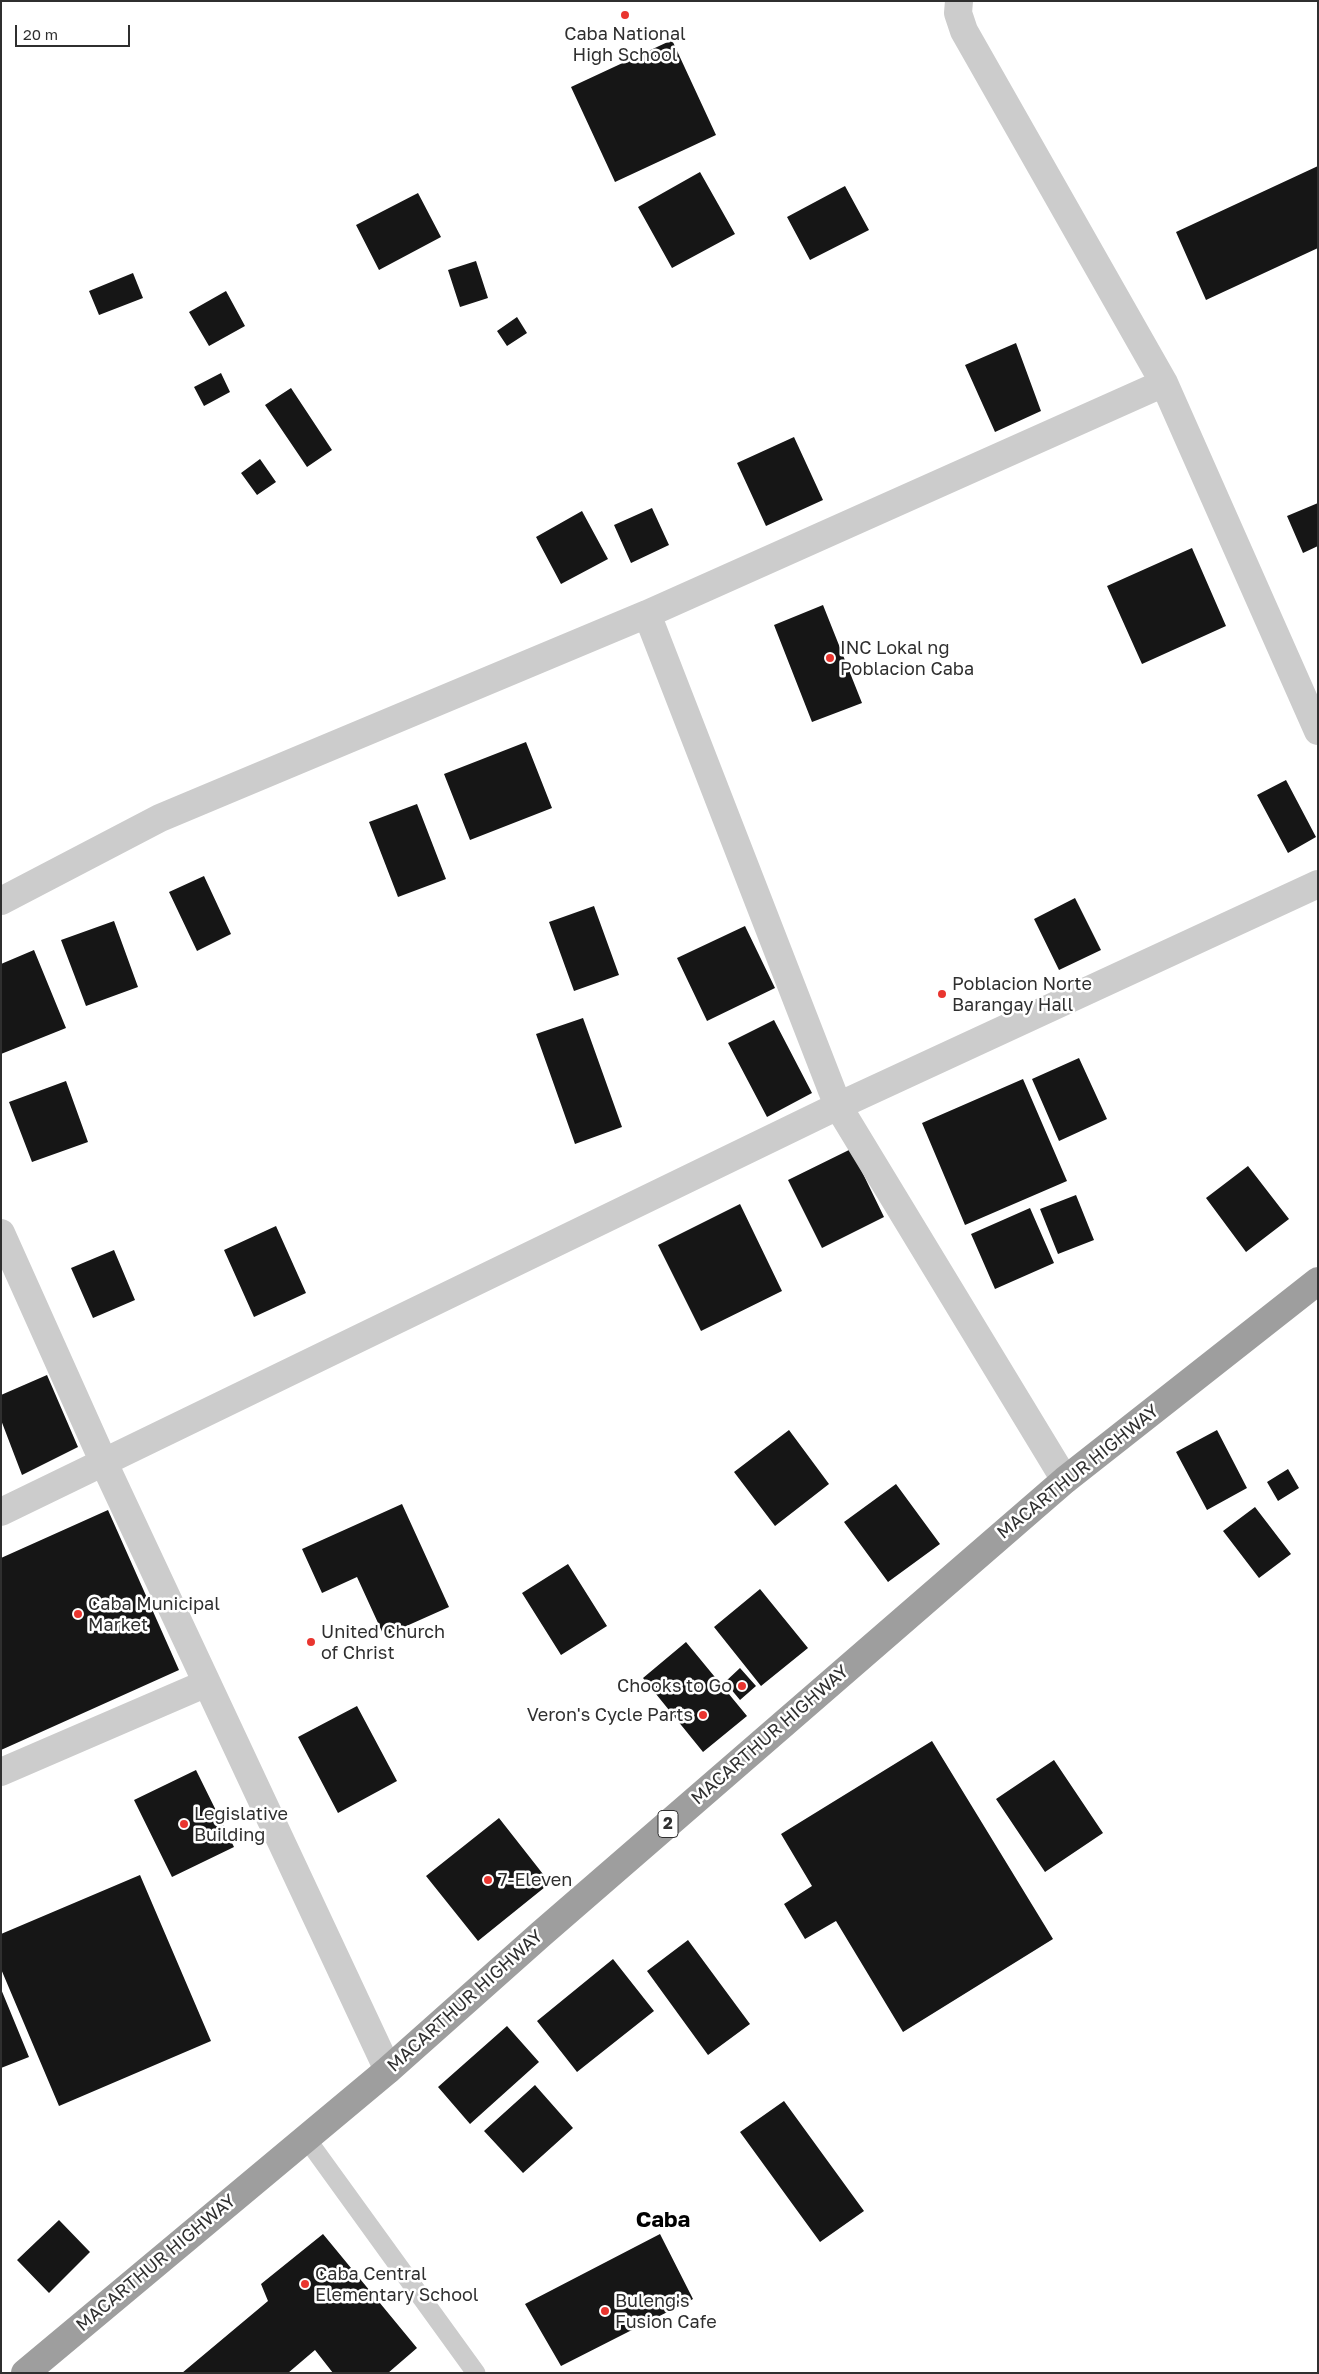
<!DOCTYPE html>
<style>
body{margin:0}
#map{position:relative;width:1319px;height:2374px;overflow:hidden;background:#fff;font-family:"Golos Text",sans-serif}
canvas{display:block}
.frame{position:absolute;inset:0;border:2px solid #2f2f2f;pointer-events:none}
.scale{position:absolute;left:15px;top:25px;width:115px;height:22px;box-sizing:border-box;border:2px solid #2f2f2f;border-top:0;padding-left:6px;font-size:15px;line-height:18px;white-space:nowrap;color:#2f2f2f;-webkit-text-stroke:4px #fff;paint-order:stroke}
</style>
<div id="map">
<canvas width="1319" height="2374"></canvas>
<div class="frame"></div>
<div class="scale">20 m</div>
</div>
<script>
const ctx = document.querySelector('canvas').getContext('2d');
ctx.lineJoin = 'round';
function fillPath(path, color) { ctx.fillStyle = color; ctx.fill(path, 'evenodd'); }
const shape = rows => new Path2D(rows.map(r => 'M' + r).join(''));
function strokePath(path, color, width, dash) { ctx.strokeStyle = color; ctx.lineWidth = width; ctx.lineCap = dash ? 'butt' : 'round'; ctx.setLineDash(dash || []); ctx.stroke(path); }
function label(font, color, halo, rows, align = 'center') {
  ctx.font = font + ' "Golos Text",sans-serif'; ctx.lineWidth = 5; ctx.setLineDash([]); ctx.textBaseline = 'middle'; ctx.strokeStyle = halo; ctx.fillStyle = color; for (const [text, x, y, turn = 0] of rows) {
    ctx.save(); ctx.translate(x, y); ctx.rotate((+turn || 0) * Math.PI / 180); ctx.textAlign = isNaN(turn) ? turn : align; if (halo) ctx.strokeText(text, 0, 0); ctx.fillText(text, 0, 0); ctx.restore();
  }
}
fillPath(shape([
 [672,40,716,135,615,182,571,87],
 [1318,166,1318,248,1206,300,1176,232],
 [700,172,735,234,672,268,638,207],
 [845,186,869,230,810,260,787,217],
 [418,193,441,237,379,270,356,225],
 [476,261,488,298,460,307,448,270],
 [133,273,143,298,99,315,89,291],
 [226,291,245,326,209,346,189,312],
 [517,317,527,333,507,346,497,331],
 [1016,343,1041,411,995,432,965,365],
 [221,373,230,392,204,406,194,387],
 [291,388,332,450,307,467,265,405],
 [794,437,823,500,766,526,737,463],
 [260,459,276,482,257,495,241,473],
 [1318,503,1318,546,1303,553,1287,516],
 [652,508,669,545,631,563,614,525],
 [582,511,608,559,561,584,536,537],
 [1192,548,1226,626,1142,664,1107,586],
 [823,605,862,703,812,722,774,625],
 [526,742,552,808,470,840,444,774],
 [1286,780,1316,837,1288,853,1257,795],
 [417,804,446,879,398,897,369,822],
 [204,876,231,934,197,951,169,892],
 [1075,898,1101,950,1059,970,1034,919],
 [594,906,619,975,574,991,549,922],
 [114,921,138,987,86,1006,61,940],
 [745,926,775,988,707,1021,677,958],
 [34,950,66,1028,1,1054,1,964],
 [583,1018,622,1127,575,1144,536,1034],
 [774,1020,812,1093,767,1117,728,1043],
 [1079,1058,1107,1119,1059,1141,1032,1079],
 [1023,1079,1067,1181,965,1225,922,1123],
 [66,1081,88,1142,32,1162,9,1102],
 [851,1149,884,1217,822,1248,788,1180],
 [1248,1166,1289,1219,1246,1252,1206,1198],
 [1076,1195,1094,1240,1058,1254,1040,1209],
 [740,1204,782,1291,701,1331,658,1245],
 [1030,1208,1054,1263,995,1289,971,1234],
 [276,1226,306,1293,254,1317,224,1250],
 [114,1250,135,1300,93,1318,71,1268],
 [47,1375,78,1447,22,1475,1,1420,1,1395],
 [789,1430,829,1484,775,1526,734,1472],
 [1217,1430,1247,1488,1207,1510,1176,1452],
 [1288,1469,1299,1488,1278,1501,1267,1482],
 [896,1484,940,1544,888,1582,844,1522],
 [402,1504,449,1607,384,1636,357,1577,322,1593,302,1549],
 [1255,1507,1291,1554,1259,1578,1223,1531],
 [108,1510,179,1670,1,1750,1,1558],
 [568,1564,607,1626,561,1655,522,1593],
 [760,1589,808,1648,761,1686,714,1627],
 [686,1642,747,1716,703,1752,643,1678],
 [740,1668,756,1686,740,1700,725,1682],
 [357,1706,397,1781,338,1813,298,1737],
 [932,1741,1053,1939,903,2032,836,1921,805,1939,784,1904,812,1886,781,1834],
 [1054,1760,1103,1833,1045,1872,996,1799],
 [196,1770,234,1847,172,1877,134,1800],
 [499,1818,550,1883,478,1941,426,1876],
 [140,1875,211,2041,59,2106,1,1969,1,1934],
 [688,1940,750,2024,708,2055,647,1971],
 [613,1959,654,2011,577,2072,537,2021],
 [1,1989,29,2057,1,2068],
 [507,2026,539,2062,470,2124,438,2087],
 [535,2085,573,2128,523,2173,484,2131],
 [784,2101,864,2211,820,2242,740,2132],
 [59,2220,90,2252,49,2293,17,2260],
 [323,2234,417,2348,388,2373,333,2373,315,2350,288,2373,182,2373,268,2301,261,2284],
 [660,2234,693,2299,561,2366,525,2304]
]), '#161616');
strokePath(shape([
 [306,2138,476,2373]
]), '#ccc', 19);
strokePath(shape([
 [959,1,958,13,964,31,1164,383,1318,731],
 [647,614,838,1106,1065,1480],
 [1,901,160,818,647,614,1164,383],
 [1,1233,104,1463,388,2070],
 [1,1512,838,1106,1318,884],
 [1,1772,207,1683]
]), '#ccc', 28);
strokePath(shape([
 [25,2373,388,2070,541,1934,1065,1480,1318,1281]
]), '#9e9e9e', 28);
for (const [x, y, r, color] of [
 [625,15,5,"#e9352f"],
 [830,658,5,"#e9352f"],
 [942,994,5,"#e9352f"],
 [78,1614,5,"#e9352f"],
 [311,1642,5,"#e9352f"],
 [742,1686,5,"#e9352f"],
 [703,1715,5,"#e9352f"],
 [184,1824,5,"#e9352f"],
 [488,1880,5,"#e9352f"],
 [305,2284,5,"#e9352f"],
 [605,2311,5,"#e9352f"]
]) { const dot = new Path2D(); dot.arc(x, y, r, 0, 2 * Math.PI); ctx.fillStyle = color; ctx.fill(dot); strokePath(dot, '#fff', 2); }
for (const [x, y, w] of [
 [668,1824,20]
]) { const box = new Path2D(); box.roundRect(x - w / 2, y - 13.5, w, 27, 4); ctx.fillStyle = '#fff'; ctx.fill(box); strokePath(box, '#2f2f2f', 1); }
label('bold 16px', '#2f2f2f', null, [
 ["2",668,1824]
]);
label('18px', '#2f2f2f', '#fff', [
 ["Caba National",625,34,"center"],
 ["High School",625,55,"center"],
 ["INC Lokal ng",840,648],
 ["Poblacion Caba",840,669],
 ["Poblacion Norte",952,984],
 ["Barangay Hall",952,1005],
 ["Caba Municipal",88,1604],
 ["Market",88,1625],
 ["United Church",321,1632],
 ["of Christ",321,1653],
 ["Chooks to Go",732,1686,"right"],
 ["Veron's Cycle Parts",693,1715,"right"],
 ["Legislative",194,1814],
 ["Building",194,1835],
 ["7-Eleven",498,1880],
 ["Caba Central",315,2274],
 ["Elementary School",315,2295],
 ["Buleng's",615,2301],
 ["Fusion Cafe",615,2322]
], 'left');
label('18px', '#2f2f2f', '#fff', [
 ["MACARTHUR HIGHWAY",1078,1472,-39],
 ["MACARTHUR HIGHWAY",770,1735,-41],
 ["MACARTHUR HIGHWAY",465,2001,-42],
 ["MACARTHUR HIGHWAY",156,2263,-40]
]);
label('bold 22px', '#000', '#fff', [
 ["Caba",663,2220]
]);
</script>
